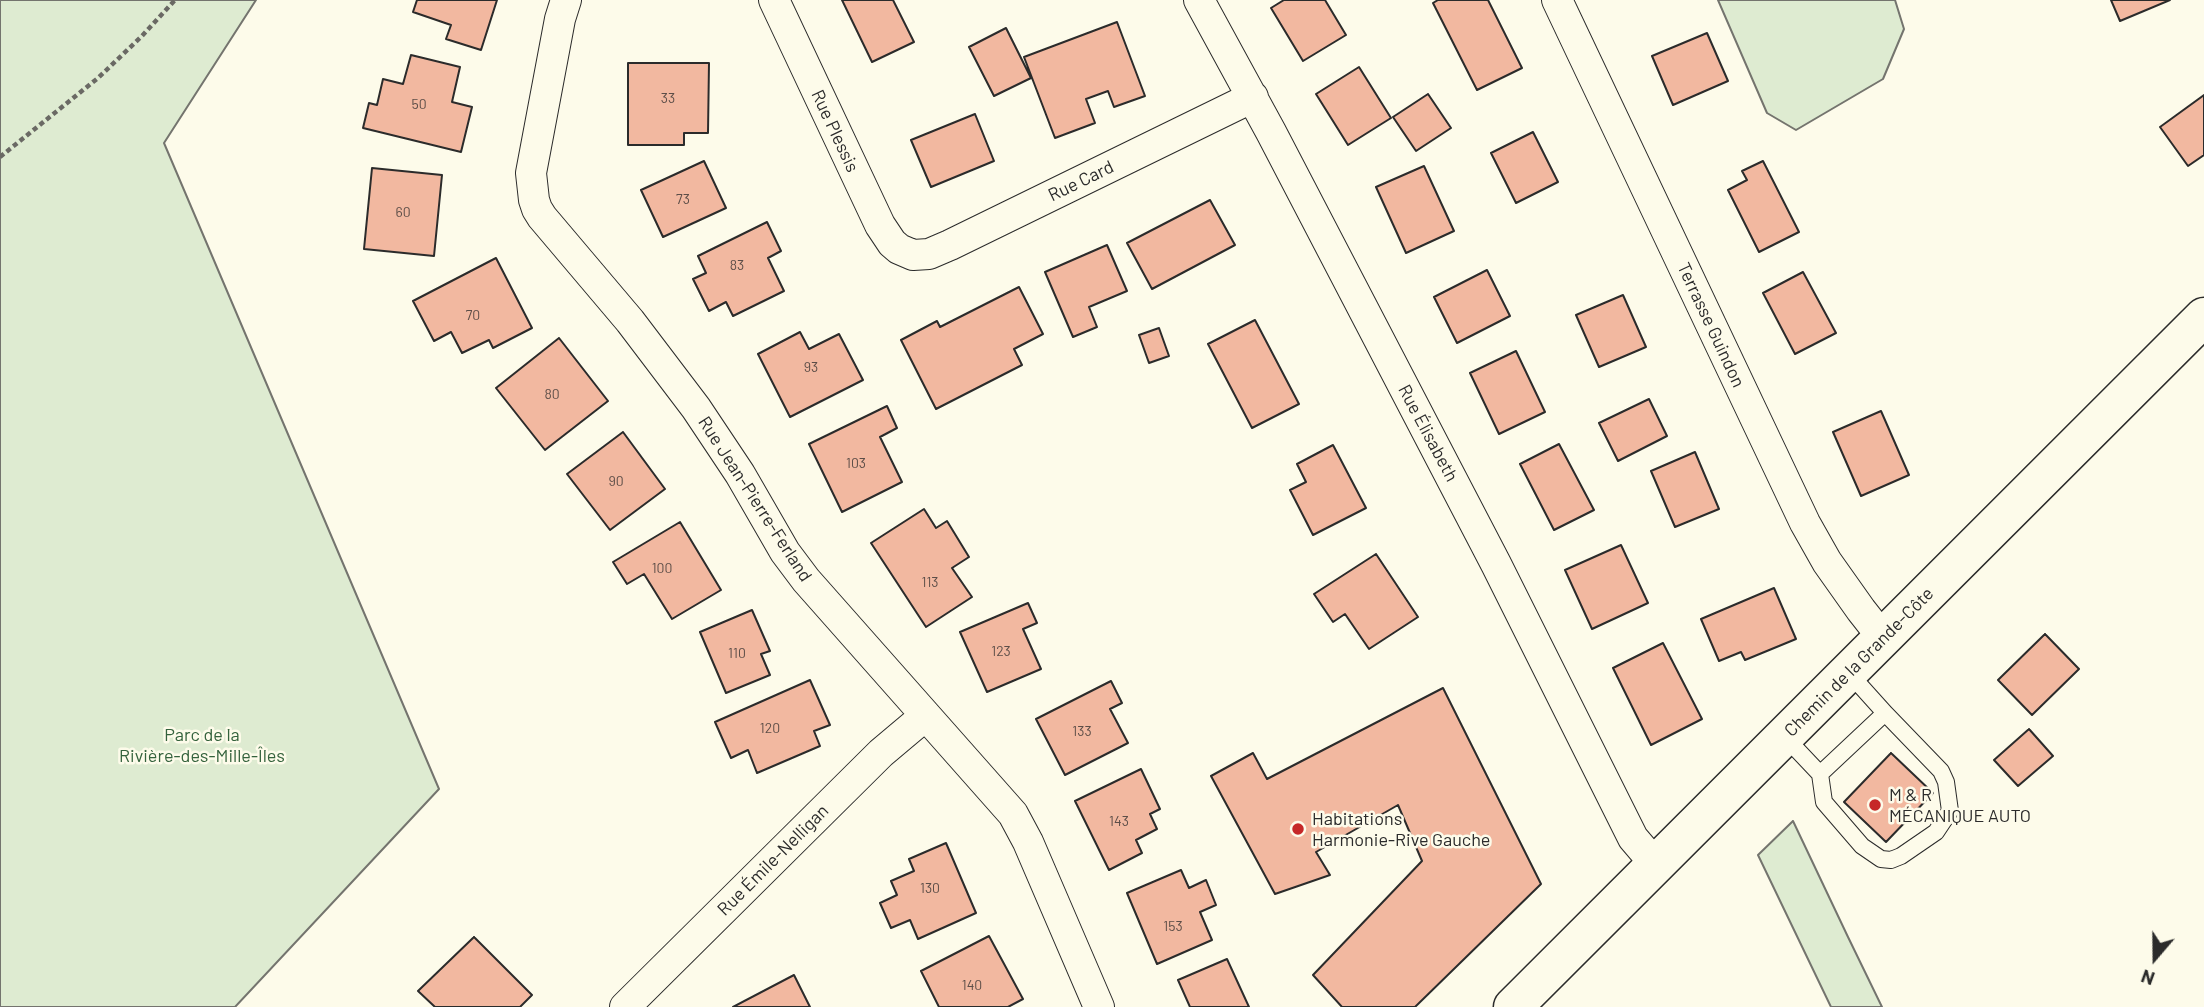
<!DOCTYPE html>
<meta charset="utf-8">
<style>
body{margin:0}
#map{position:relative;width:2204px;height:1007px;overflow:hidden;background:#fdfbea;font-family:Barlow,sans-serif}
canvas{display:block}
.north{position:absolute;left:2120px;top:923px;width:70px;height:70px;-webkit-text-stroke:5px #fdfbea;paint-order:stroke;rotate:200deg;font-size:19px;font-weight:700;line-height:28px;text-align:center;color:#2b2b2b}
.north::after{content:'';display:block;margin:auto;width:24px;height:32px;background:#2b2b2b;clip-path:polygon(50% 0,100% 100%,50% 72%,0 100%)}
</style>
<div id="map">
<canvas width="2204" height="1007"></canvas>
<div class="north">N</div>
</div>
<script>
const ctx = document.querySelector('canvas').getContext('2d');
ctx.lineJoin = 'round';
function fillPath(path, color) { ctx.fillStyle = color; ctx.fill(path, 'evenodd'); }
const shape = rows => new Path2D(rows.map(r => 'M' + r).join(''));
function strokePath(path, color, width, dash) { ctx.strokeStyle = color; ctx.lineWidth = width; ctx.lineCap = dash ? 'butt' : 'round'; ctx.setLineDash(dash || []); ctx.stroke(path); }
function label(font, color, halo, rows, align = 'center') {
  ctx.font = font + ' Barlow,sans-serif'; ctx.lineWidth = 5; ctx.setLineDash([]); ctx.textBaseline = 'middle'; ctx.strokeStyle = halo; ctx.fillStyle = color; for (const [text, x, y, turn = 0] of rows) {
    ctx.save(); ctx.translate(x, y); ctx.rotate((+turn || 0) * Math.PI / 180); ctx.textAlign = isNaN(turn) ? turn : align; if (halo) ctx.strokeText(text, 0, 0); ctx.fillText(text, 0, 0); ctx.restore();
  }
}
const green = shape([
 [0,0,256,0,164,143,439,789,235,1007,0,1007,0,0],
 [1718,0,1895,0,1904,29,1883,79,1796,130,1767,113,1718,0],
 [1793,821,1848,937,1882,1007,1831,1007,1758,855,1793,821]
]);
fillPath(green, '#deebd1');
strokePath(green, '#74746e', 2);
const building = shape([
 [417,0,497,0,481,50,446,39,451,25,413,12,417,0],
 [842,0,893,0,914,42,872,62,842,0],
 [1284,0,1325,0,1346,35,1303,61,1271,8,1284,0],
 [1438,0,1488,0,1522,68,1477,90,1433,3,1438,0],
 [2111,0,2170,0,2120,21,2111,0],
 [1117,22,1145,96,1114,107,1108,91,1086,99,1095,123,1055,138,1024,57,1117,22],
 [1006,28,1031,78,994,96,969,47,1006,28],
 [1707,33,1728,81,1673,105,1652,56,1707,33],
 [411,55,460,67,452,102,472,107,461,152,363,128,369,103,377,105,383,79,403,84,411,55],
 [628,63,709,63,708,133,684,133,684,145,628,145,628,63],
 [1359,67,1391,118,1348,145,1316,94,1359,67],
 [1428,94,1451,128,1416,151,1393,117,1428,94],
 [2204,95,2204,155,2188,166,2160,127,2204,95],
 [975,114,994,161,931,187,911,140,975,114],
 [1533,132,1558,182,1516,203,1491,153,1533,132],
 [704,161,726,208,663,237,641,190,704,161],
 [1763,161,1799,232,1759,252,1728,190,1747,180,1742,171,1763,161],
 [1424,166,1454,231,1406,253,1376,187,1424,166],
 [372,168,442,175,434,256,364,249,372,168],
 [1210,200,1235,245,1152,289,1127,243,1210,200],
 [767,222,781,251,768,258,784,291,733,316,726,302,709,311,693,279,706,273,698,256,767,222],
 [1107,245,1127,291,1089,307,1097,327,1073,337,1045,272,1107,245],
 [496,258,532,328,493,348,489,340,462,353,451,332,434,341,413,301,496,258],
 [1487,270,1510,316,1457,343,1434,297,1487,270],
 [1803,272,1836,333,1795,354,1763,293,1803,272],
 [1019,287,1043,334,1014,349,1022,365,936,409,901,340,937,321,940,327,1019,287],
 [1623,295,1646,347,1599,367,1576,315,1623,295],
 [1255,320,1299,404,1252,428,1208,344,1255,320],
 [1159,328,1169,356,1149,363,1139,335,1159,328],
 [800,332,809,349,839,334,863,380,790,417,758,354,800,332],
 [559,338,608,401,545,450,496,388,559,338],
 [1516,351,1545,412,1499,434,1470,373,1516,351],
 [1649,399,1667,436,1618,461,1599,423,1649,399],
 [887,406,897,428,880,437,902,482,842,512,809,444,887,406],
 [1881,411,1909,475,1861,496,1833,432,1881,411],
 [623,432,665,489,610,530,567,474,623,432],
 [1559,444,1594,510,1554,530,1520,464,1559,444],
 [1333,445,1366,508,1313,535,1290,490,1306,482,1297,464,1333,445],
 [1695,452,1719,509,1675,527,1651,471,1695,452],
 [924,509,936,528,947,521,969,557,952,568,972,597,926,627,871,543,924,509],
 [680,522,721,590,672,619,644,574,627,584,613,562,680,522],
 [1621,545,1648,603,1592,629,1565,570,1621,545],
 [1376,554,1418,617,1369,649,1345,614,1333,622,1314,594,1376,554],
 [1774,588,1796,639,1745,660,1741,652,1719,661,1701,619,1774,588],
 [1028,603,1037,623,1023,629,1041,669,987,692,960,632,1028,603],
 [752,610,770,651,761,654,770,675,726,693,700,632,752,610],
 [2045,634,2079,669,2032,715,1998,680,2045,634],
 [1663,643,1702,719,1651,745,1613,668,1663,643],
 [810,680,830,725,814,731,820,746,757,773,748,750,731,758,715,722,810,680],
 [1111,681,1122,703,1110,709,1128,743,1065,775,1036,719,1111,681],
 [1443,688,1541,884,1415,1007,1342,1007,1313,975,1422,861,1398,805,1316,852,1330,875,1275,894,1211,776,1253,753,1267,779,1443,688],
 [2029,729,2053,756,2018,786,1994,760,2029,729],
 [1891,753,1933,793,1886,842,1844,802,1891,753],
 [1141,769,1160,809,1150,814,1157,829,1136,840,1142,853,1109,870,1075,801,1141,769],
 [946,843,976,913,918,939,910,920,891,928,880,903,897,895,891,881,914,871,909,859,946,843],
 [1181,870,1189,888,1206,880,1216,905,1200,912,1212,940,1157,964,1127,893,1181,870],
 [989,936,1023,999,1008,1007,939,1007,921,971,989,936],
 [474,937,532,995,520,1007,435,1007,418,991,474,937],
 [1227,959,1249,1007,1190,1007,1178,980,1227,959],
 [794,975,810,1007,733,1007,794,975]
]);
fillPath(building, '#f2b8a0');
strokePath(building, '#2b2b2b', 2);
const service = shape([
 [1785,737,1820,774,1885,713,1849,673],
 [1820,774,1824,802,1862,846,1881,859,1891,860,1901,856,1936,832,1950,811,1946,782,1941,771,1885,713]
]);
const minor = shape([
 [566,0,560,19,531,173,534,200,537,209,542,217,630,321,696,408,740,474,785,552,806,580,1013,814,1028,842,1099,1007],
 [774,0,880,225,892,243,899,249,913,255,929,254,950,245,1253,97],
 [1199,0,1271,132,1496,564,1633,838,1656,865],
 [1557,0,1805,523,1827,562,1861,610,1883,638],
 [625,1007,881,753,925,716]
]);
const secondary = shape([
 [1513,1007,2204,317]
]);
strokePath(service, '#2b2b2b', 18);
strokePath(minor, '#2b2b2b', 32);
strokePath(secondary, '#2b2b2b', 41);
strokePath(shape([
 [0,157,98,78,142,36,175,0]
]), '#6a6964', 4.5, [5, 3.5]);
strokePath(service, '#fdfbea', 16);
strokePath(minor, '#fdfbea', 30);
strokePath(secondary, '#fdfbea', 38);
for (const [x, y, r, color] of [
 [1875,805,7,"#c62828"],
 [1298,829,7,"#c62828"]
]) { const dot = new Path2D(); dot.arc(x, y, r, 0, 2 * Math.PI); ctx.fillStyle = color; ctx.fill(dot); strokePath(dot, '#fdfbea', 2.5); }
label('14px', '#5d4e48', null, [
 ["33",668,98],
 ["50",419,104],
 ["73",683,199],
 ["60",403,212],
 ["83",737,265],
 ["70",473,315],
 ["93",811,367],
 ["80",552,394],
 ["103",856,463],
 ["90",616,481],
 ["100",662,568],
 ["113",930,582],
 ["123",1001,651],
 ["110",737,653],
 ["120",770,728],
 ["133",1082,731],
 ["143",1119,821],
 ["130",930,888],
 ["153",1173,926],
 ["140",972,985]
]);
label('18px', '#2b2b2b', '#fdfbea', [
 ["Rue Plessis",835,131,65],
 ["Rue Card",1081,181,-26],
 ["Terrasse Guindon",1711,325,65],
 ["Rue Élisabeth",1428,433,62],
 ["Rue Jean-Pierre-Ferland",755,499,57],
 ["Chemin de la Grande-Côte",1859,662,-45],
 ["Rue Émile-Nelligan",773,860,-45]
]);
label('18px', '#34623c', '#fdfbea', [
 ["Parc de la",202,735],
 ["Rivière-des-Mille-Îles",202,756]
]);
label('18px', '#2b2b2b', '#fdfbea', [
 ["M & R",1889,795],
 ["MÉCANIQUE AUTO",1889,816],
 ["Habitations",1312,819],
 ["Harmonie-Rive Gauche",1312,840]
], 'left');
</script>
